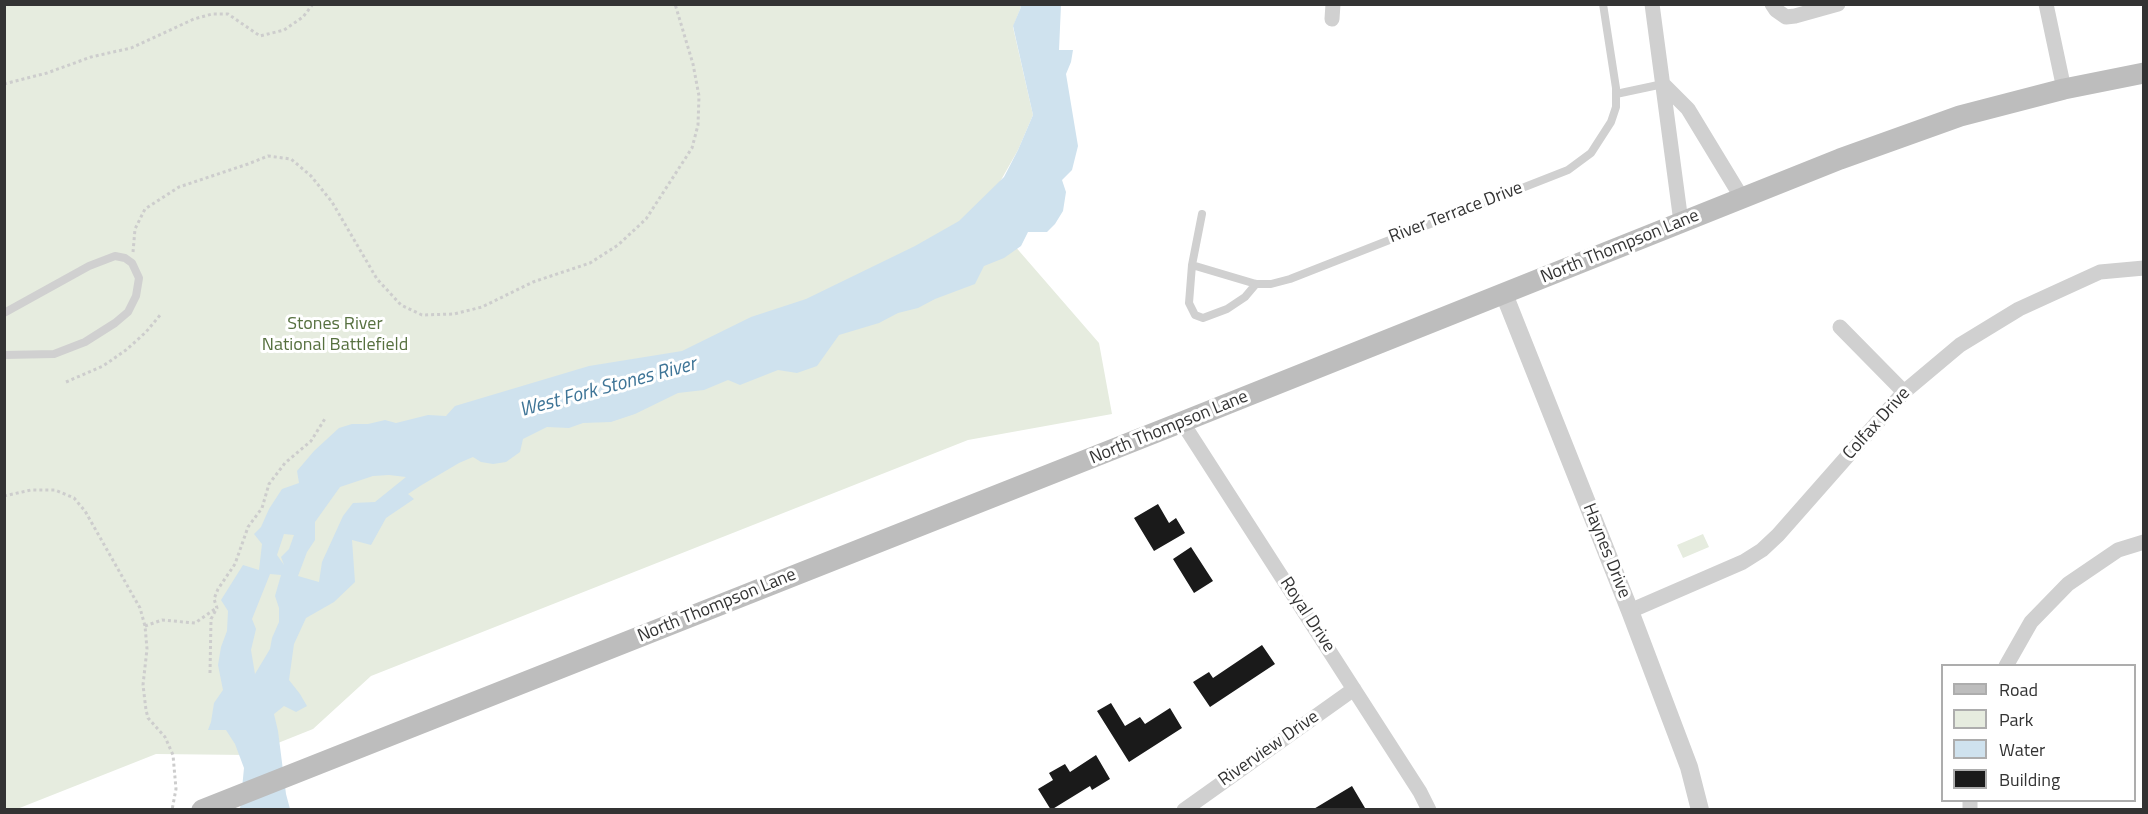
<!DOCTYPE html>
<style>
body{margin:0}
#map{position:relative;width:2148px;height:814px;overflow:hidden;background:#fff;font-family:"Titillium Web",sans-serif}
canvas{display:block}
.frame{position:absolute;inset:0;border:6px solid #333;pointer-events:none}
.legend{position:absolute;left:1941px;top:664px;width:195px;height:138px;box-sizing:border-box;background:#fff;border:2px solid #adadad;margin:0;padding:8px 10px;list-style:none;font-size:18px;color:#333}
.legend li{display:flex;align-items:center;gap:12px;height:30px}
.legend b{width:30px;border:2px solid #adadad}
</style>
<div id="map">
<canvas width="2148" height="814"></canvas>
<div class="frame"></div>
<ul class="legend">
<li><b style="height:8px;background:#bdbdbd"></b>Road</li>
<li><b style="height:16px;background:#e6ecdf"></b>Park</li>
<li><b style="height:16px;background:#cfe2ee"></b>Water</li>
<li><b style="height:16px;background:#1a1a1a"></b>Building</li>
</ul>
</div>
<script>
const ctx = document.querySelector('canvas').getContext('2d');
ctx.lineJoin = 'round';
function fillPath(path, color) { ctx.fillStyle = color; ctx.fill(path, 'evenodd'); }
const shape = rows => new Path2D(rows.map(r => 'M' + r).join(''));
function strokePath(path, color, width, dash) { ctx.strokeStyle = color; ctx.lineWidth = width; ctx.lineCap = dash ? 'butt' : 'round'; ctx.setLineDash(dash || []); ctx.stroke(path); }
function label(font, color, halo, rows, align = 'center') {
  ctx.font = font + ' "Titillium Web",sans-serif'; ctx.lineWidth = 6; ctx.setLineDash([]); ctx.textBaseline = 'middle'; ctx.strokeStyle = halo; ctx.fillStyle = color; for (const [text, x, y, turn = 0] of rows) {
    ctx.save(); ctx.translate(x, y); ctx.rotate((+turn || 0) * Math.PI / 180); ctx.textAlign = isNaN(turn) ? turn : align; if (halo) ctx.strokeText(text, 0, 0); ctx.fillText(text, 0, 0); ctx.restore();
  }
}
fillPath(shape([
 [5,5,1019,5,1021,7,1013,27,1033,115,1018,150,1001,180,987,214,1099,343,1112,414,968,440,371,676,313,729,248,755,156,754,17,809,5,810],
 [1703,534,1709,547,1683,558,1677,545]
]), '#e6ecdf');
fillPath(shape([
 [1019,5,1061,5,1059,50,1073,50,1071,62,1066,74,1078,146,1072,170,1062,180,1066,192,1063,211,1055,224,1047,232,1028,232,1021,246,1004,258,984,266,975,284,935,299,918,308,898,313,879,323,839,335,817,366,797,373,778,370,740,385,728,380,704,390,678,393,635,414,611,422,583,423,569,428,547,427,523,439,520,452,506,462,493,464,481,462,473,457,459,463,420,486,408,494,414,499,386,518,371,545,352,540,355,582,334,602,306,618,294,644,289,680,300,694,307,706,296,712,284,706,274,714,278,731,286,794,290,809,240,809,244,768,235,744,226,730,208,730,211,722,214,703,223,690,218,665,221,647,227,631,228,611,221,600,243,565,259,570,262,544,254,534,261,527,269,509,282,489,299,483,297,471,314,451,339,428,352,424,368,424,385,420,396,423,428,415,446,416,455,406,589,366,682,351,751,317,806,299,915,246,959,221,1004,177,1018,150,1033,115,1013,26,1021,7],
 [389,475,406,477,375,502,353,503,343,516,322,562,319,582,298,576,307,552,315,540,315,522,340,487,373,476],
 [284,534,294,535,289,549,281,557,284,565,277,555],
 [270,574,281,575,275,596,279,608,279,622,272,638,270,649,255,674,251,650,256,629,252,619]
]), '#cfe2ee');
fillPath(shape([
 [1158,504,1169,523,1176,518,1185,533,1154,551,1134,518],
 [1191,547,1213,581,1194,593,1173,559],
 [1262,645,1275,664,1210,707,1193,682,1209,672,1213,678],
 [1111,703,1125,726,1140,717,1145,724,1170,708,1182,728,1129,762,1097,711],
 [1096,755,1110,779,1092,790,1090,786,1051,810,1038,789,1053,780,1049,773,1065,764,1070,772],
 [1352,786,1365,808,1362,810,1312,810]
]), '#1a1a1a');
strokePath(shape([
 [4,84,47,73,91,57,131,48,194,19,212,14,228,14,260,36,284,30,303,17,313,4],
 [133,252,135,229,145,209,179,187,248,164,268,156,291,159,311,176,332,202,377,279,401,305,422,315,454,314,482,307,533,282,590,263,618,245,646,219,692,148,698,125,699,96,693,64,675,4],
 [66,382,103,366,126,350,146,332,161,314],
 [4,496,31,490,55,490,74,498,85,511,140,608,145,626,147,649,143,685,146,710,148,718,165,737,173,755,176,789,172,810],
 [145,626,162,620,195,623,215,609],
 [210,673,211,619,217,608,214,599,218,589,235,564,248,527,262,508,269,484,285,463,311,441,326,417]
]), '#cdcdcd', 3, [3, 3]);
strokePath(shape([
 [1616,94,1663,84],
 [1202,214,1192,265,1256,284,1271,284,1290,279,1568,170,1591,153,1611,122,1616,107,1616,88,1603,4],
 [1192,265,1189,303,1195,315,1203,318,1227,309,1245,297,1256,284],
 [4,313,89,266,115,256,125,258,132,263,139,278,136,296,128,312,115,323,85,342,54,354,4,355]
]), '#d0d0d0', 8);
strokePath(shape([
 [1652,4,1681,222],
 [1772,4,1776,10,1786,17,1795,16,1838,4],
 [2046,4,2064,89],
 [1332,19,1333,4],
 [1663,84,1688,109,1742,198],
 [1840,327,1904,392],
 [1182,422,1420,792,1429,810],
 [1630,611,1743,562,1762,550,1778,535,1904,392,1960,345,2019,309,2100,272,2144,268],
 [2006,666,2031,622,2068,584,2118,550,2144,542],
 [1970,800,1970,810],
 [1184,810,1354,689]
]), '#d0d0d0', 15);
strokePath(shape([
 [1504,294,1630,611,1689,767,1700,810]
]), '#d0d0d0', 18);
strokePath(shape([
 [202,810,1182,422,1840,159,1960,116,2064,89,2144,73]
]), '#bdbdbd', 21);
label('18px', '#333', '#fff', [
 ["River Terrace Drive",1456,213,-21],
 ["North Thompson Lane",1620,247,-22],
 ["Colfax Drive",1877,424,-48],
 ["North Thompson Lane",1169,428,-22],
 ["Haynes Drive",1606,551,68],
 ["North Thompson Lane",717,606,-22],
 ["Royal Drive",1307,615,57],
 ["Riverview Drive",1269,749,-35]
]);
label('18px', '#56703f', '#fff', [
 ["Stones River",335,325],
 ["National Battlefield",335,346]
]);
label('italic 20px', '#3f7597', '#fff', [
 ["West Fork Stones River",608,388,-15]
]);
</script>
